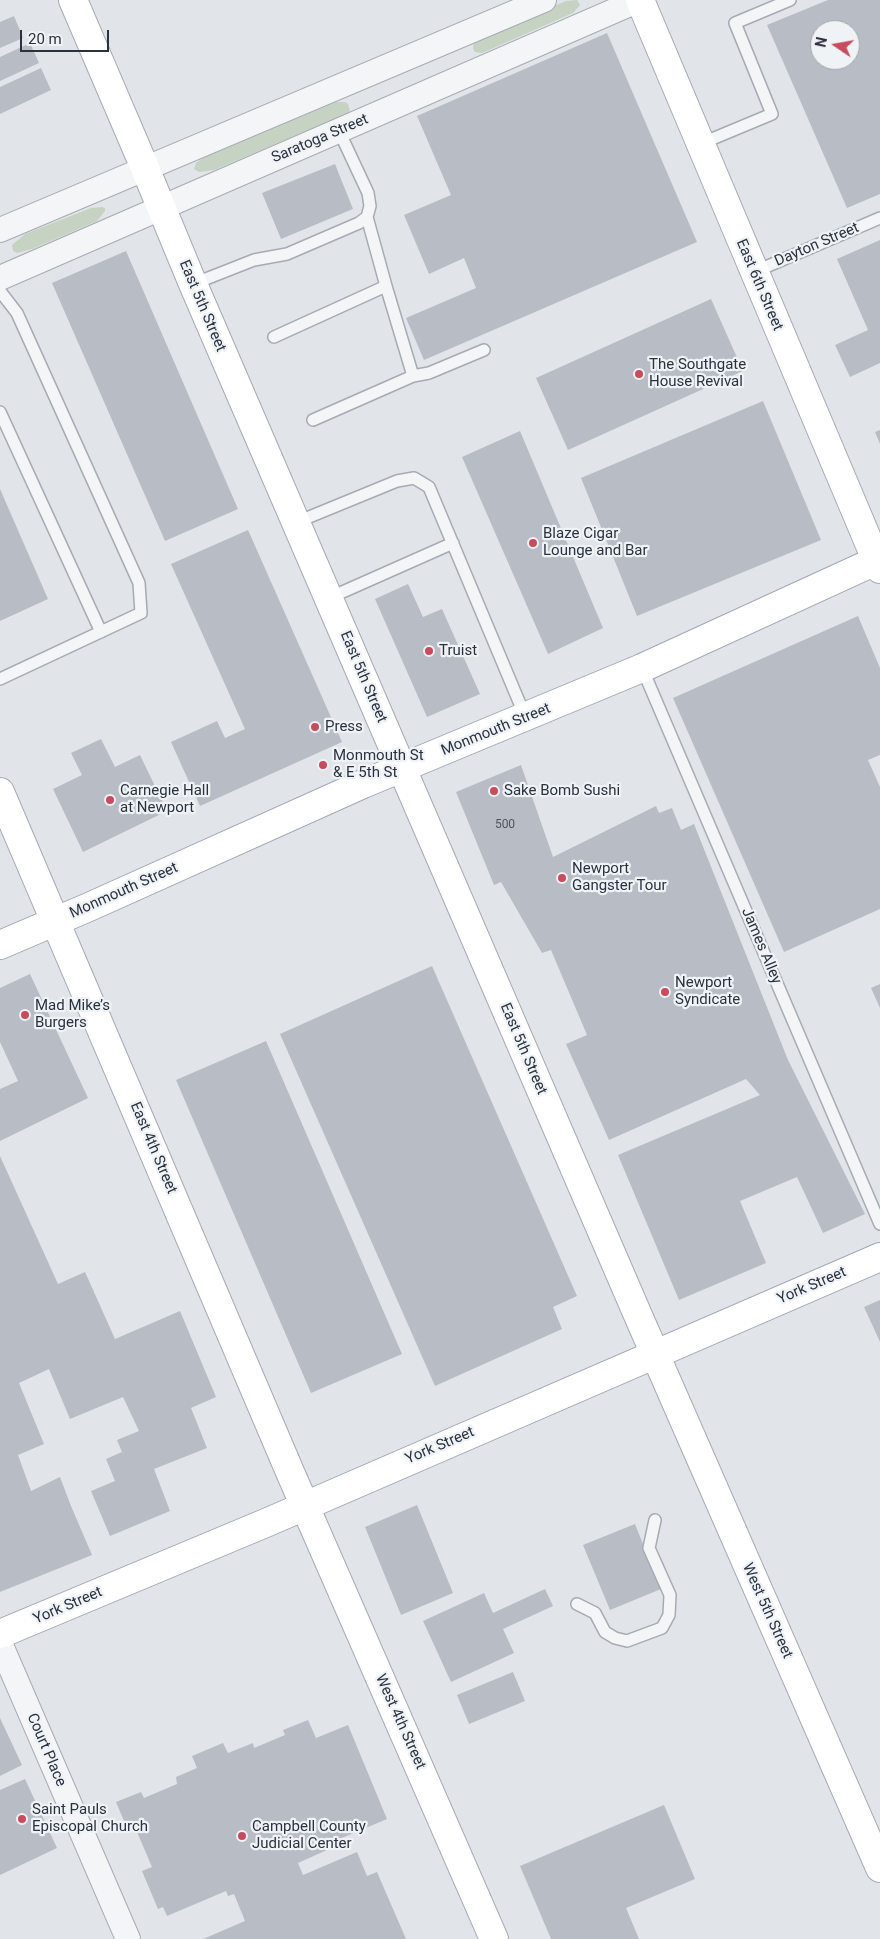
<!DOCTYPE html>
<meta charset="utf-8">
<style>
body{margin:0}
#map{position:relative;width:880px;height:1939px;overflow:hidden;background:#e1e4e9;font-family:Roboto,sans-serif}
canvas{display:block}
.north{position:absolute;left:810px;top:20px;width:50px;height:50px;box-sizing:border-box;background:#f0f3f6;border:1px solid #a1a6ad;border-radius:50%;rotate:282deg;font-size:14px;font-weight:700;line-height:20px;text-align:center;color:#2a323f}
.north::after{content:'';display:block;margin:auto;width:18px;height:22px;background:#c74c5e;clip-path:polygon(50% 0,100% 100%,50% 72%,0 100%)}
.scale{position:absolute;left:20px;top:30px;width:89px;height:22px;box-sizing:border-box;border:2px solid #2a323f;border-top:0;padding-left:6px;font-size:15px;line-height:18px;white-space:nowrap;color:#2a323f;-webkit-text-stroke:4px #f0f3f6;paint-order:stroke}
</style>
<div id="map">
<canvas width="880" height="1939"></canvas>
<div class="north">N</div>
<div class="scale">20 m</div>
</div>
<script>
const ctx = document.querySelector('canvas').getContext('2d');
ctx.lineJoin = 'round';
function fillPath(path, color) { ctx.fillStyle = color; ctx.fill(path, 'evenodd'); }
const shape = rows => new Path2D(rows.map(r => 'M' + r).join(''));
function strokePath(path, color, width, dash) { ctx.strokeStyle = color; ctx.lineWidth = width; ctx.lineCap = dash ? 'butt' : 'round'; ctx.setLineDash(dash || []); ctx.stroke(path); }
function label(font, color, halo, rows, align = 'center') {
  ctx.font = font + ' Roboto,sans-serif'; ctx.lineWidth = 4.5; ctx.setLineDash([]); ctx.textBaseline = 'middle'; ctx.strokeStyle = halo; ctx.fillStyle = color; for (const [text, x, y, turn = 0] of rows) {
    ctx.save(); ctx.translate(x, y); ctx.rotate((+turn || 0) * Math.PI / 180); ctx.textAlign = isNaN(turn) ? turn : align; if (halo) ctx.strokeText(text, 0, 0); ctx.fillText(text, 0, 0); ctx.restore();
  }
}
fillPath(shape([
 [577,0,580,5,573,13,482,53,475,52,473,48,474,42,477,39,566,1],
 [336,102,345,102,348,104,350,111,348,113,214,170,199,172,194,169,196,163,203,158],
 [102,207,105,208,105,211,97,221,32,249,17,253,13,251,12,245,25,234,91,208]
]), '#c6d2c2');
fillPath(shape([
 [828,0,880,0,880,194,847,208,767,25],
 [820,30,850,30,850,60,820,60],
 [14,16,23,38,0,48,0,22],
 [607,33,697,242,424,360,406,318,476,288,464,258,429,274,404,215,451,195,417,116],
 [30,43,39,63,0,81,0,57],
 [41,68,51,90,0,114,0,87],
 [335,164,353,209,281,239,262,193],
 [880,240,880,363,850,377,835,345,868,330,837,259],
 [126,251,238,509,165,541,52,283],
 [711,299,743,371,568,450,536,378],
 [763,401,821,540,637,616,581,478],
 [880,430,880,444,875,432],
 [520,431,603,628,548,654,462,457],
 [0,489,48,599,0,621],
 [248,530,342,742,200,806,171,742,217,721,225,738,245,729,171,564],
 [408,584,423,617,442,609,480,694,427,717,375,599],
 [858,616,880,668,880,755,868,760,880,787,880,909,784,952,673,698],
 [101,739,115,767,140,755,167,811,83,852,53,789,82,775,71,753],
 [521,765,553,857,656,806,659,813,672,808,681,830,694,824,788,1060,865,1214,823,1233,797,1177,740,1201,766,1263,679,1300,618,1155,760,1095,746,1079,609,1140,566,1044,587,1035,551,950,542,953,501,882,494,885,456,792],
 [432,966,577,1296,553,1307,562,1329,435,1386,280,1034],
 [30,974,88,1098,0,1141,0,1089,18,1081,0,1042,0,988],
 [880,984,880,1008,871,988],
 [266,1041,402,1354,311,1393,176,1080],
 [0,1156,58,1284,85,1272,115,1339,180,1311,216,1397,191,1408,207,1448,154,1469,170,1511,110,1536,91,1491,115,1481,106,1459,122,1452,117,1440,139,1431,123,1397,70,1419,49,1369,19,1383,44,1444,18,1455,31,1491,60,1477,71,1506,92,1555,0,1592],
 [880,1300,880,1342,864,1307],
 [417,1505,453,1593,401,1615,365,1527],
 [635,1524,661,1589,610,1610,583,1545],
 [545,1589,553,1606,503,1629,514,1653,451,1682,423,1621,484,1593,493,1613],
 [513,1672,525,1701,469,1724,457,1695],
 [0,1718,22,1765,0,1776],
 [308,1720,316,1738,348,1725,387,1819,325,1845,327,1850,298,1863,303,1875,357,1852,367,1876,377,1872,406,1939,203,1939,245,1921,234,1894,228,1896,226,1891,167,1916,163,1907,158,1909,142,1871,152,1867,134,1825,127,1828,116,1802,141,1792,144,1798,177,1784,176,1777,197,1768,192,1756,223,1743,228,1753,253,1743,254,1748,285,1735,283,1730],
 [25,1779,57,1848,0,1875,0,1790],
 [664,1805,695,1879,626,1908,639,1939,551,1939,520,1866]
]), '#b8bdc5');
const lane = shape([
 [700,144,772,114,735,23,790,0],
 [754,272,880,218],
 [193,284,254,260,287,254,359,223,367,217],
 [0,291,17,313,139,583,141,613,0,679],
 [274,337,386,286,367,217,370,206,368,193,339,131],
 [413,376,429,373,484,350],
 [0,412,101,632],
 [313,420,413,376,386,286],
 [297,522,397,481,414,478,429,487,525,716],
 [329,598,453,543],
 [642,668,880,1224],
 [577,1604,595,1613,605,1632,615,1638,627,1641,662,1628,669,1615,670,1595,649,1548,655,1520]
]);
const street = shape([
 [0,230,544,0],
 [0,278,639,0],
 [0,1643,128,1939]
]);
const secondary = shape([
 [73,0,145,168,193,284,416,801,637,1313,880,1868],
 [640,0,880,569],
 [0,792,290,1472,494,1939]
]);
const primary = shape([
 [0,945,89,907,363,784,642,668,880,559],
 [0,1634,268,1522,880,1257]
]);
strokePath(lane, '#a6abb3', 14);
strokePath(street, '#a6abb3', 26);
strokePath(secondary, '#a6abb3', 30);
strokePath(primary, '#a1a8b4', 30);
strokePath(lane, '#f3f5f7', 11);
strokePath(street, '#f3f5f7', 24);
strokePath(secondary, '#fff', 28);
strokePath(primary, '#fff', 28);
for (const [x, y, r, color] of [
 [639,374,5,"#c74c5e"],
 [533,543,5,"#c74c5e"],
 [429,651,5,"#c74c5e"],
 [315,727,5,"#c74c5e"],
 [323,765,5,"#c74c5e"],
 [494,791,5,"#c74c5e"],
 [110,800,5,"#c74c5e"],
 [562,878,5,"#c74c5e"],
 [665,992,5,"#c74c5e"],
 [25,1015,5,"#c74c5e"],
 [22,1819,5,"#c74c5e"],
 [242,1836,5,"#c74c5e"]
]) { const dot = new Path2D(); dot.arc(x, y, r, 0, 2 * Math.PI); ctx.fillStyle = color; ctx.fill(dot); strokePath(dot, '#f0f3f6', 2); }
label('12px', '#4e5560', null, [
 ["500",505,825]
]);
label('15px', '#2a323f', '#f0f3f6', [
 ["Saratoga Street",320,139,-23],
 ["Dayton Street",817,245,-23],
 ["East 6th Street",759,285,67],
 ["East 5th Street",202,306,67],
 ["East 5th Street",363,677,67],
 ["Monmouth Street",496,730,-22],
 ["Monmouth Street",124,891,-24],
 ["James Alley",761,946,67],
 ["East 5th Street",523,1049,67],
 ["East 4th Street",153,1148,67],
 ["York Street",812,1286,-23],
 ["York Street",440,1446,-23],
 ["York Street",68,1606,-23],
 ["West 5th Street",767,1611,66],
 ["West 4th Street",400,1722,66],
 ["Court Place",46,1750,67]
]);
label('15px', '#2a323f', '#f0f3f6', [
 ["The Southgate",649,365],
 ["House Revival",649,382],
 ["Blaze Cigar",543,534],
 ["Lounge and Bar",543,551],
 ["Truist",439,651],
 ["Press",325,727],
 ["Monmouth St",333,756],
 ["& E 5th St",333,773],
 ["Carnegie Hall",120,791],
 ["at Newport",120,808],
 ["Sake Bomb Sushi",504,791],
 ["Newport",572,869],
 ["Gangster Tour",572,886],
 ["Newport",675,983],
 ["Syndicate",675,1000],
 ["Mad Mike’s",35,1006],
 ["Burgers",35,1023],
 ["Saint Pauls",32,1810],
 ["Episcopal Church",32,1827],
 ["Campbell County",252,1827],
 ["Judicial Center",252,1844]
], 'left');
</script>
